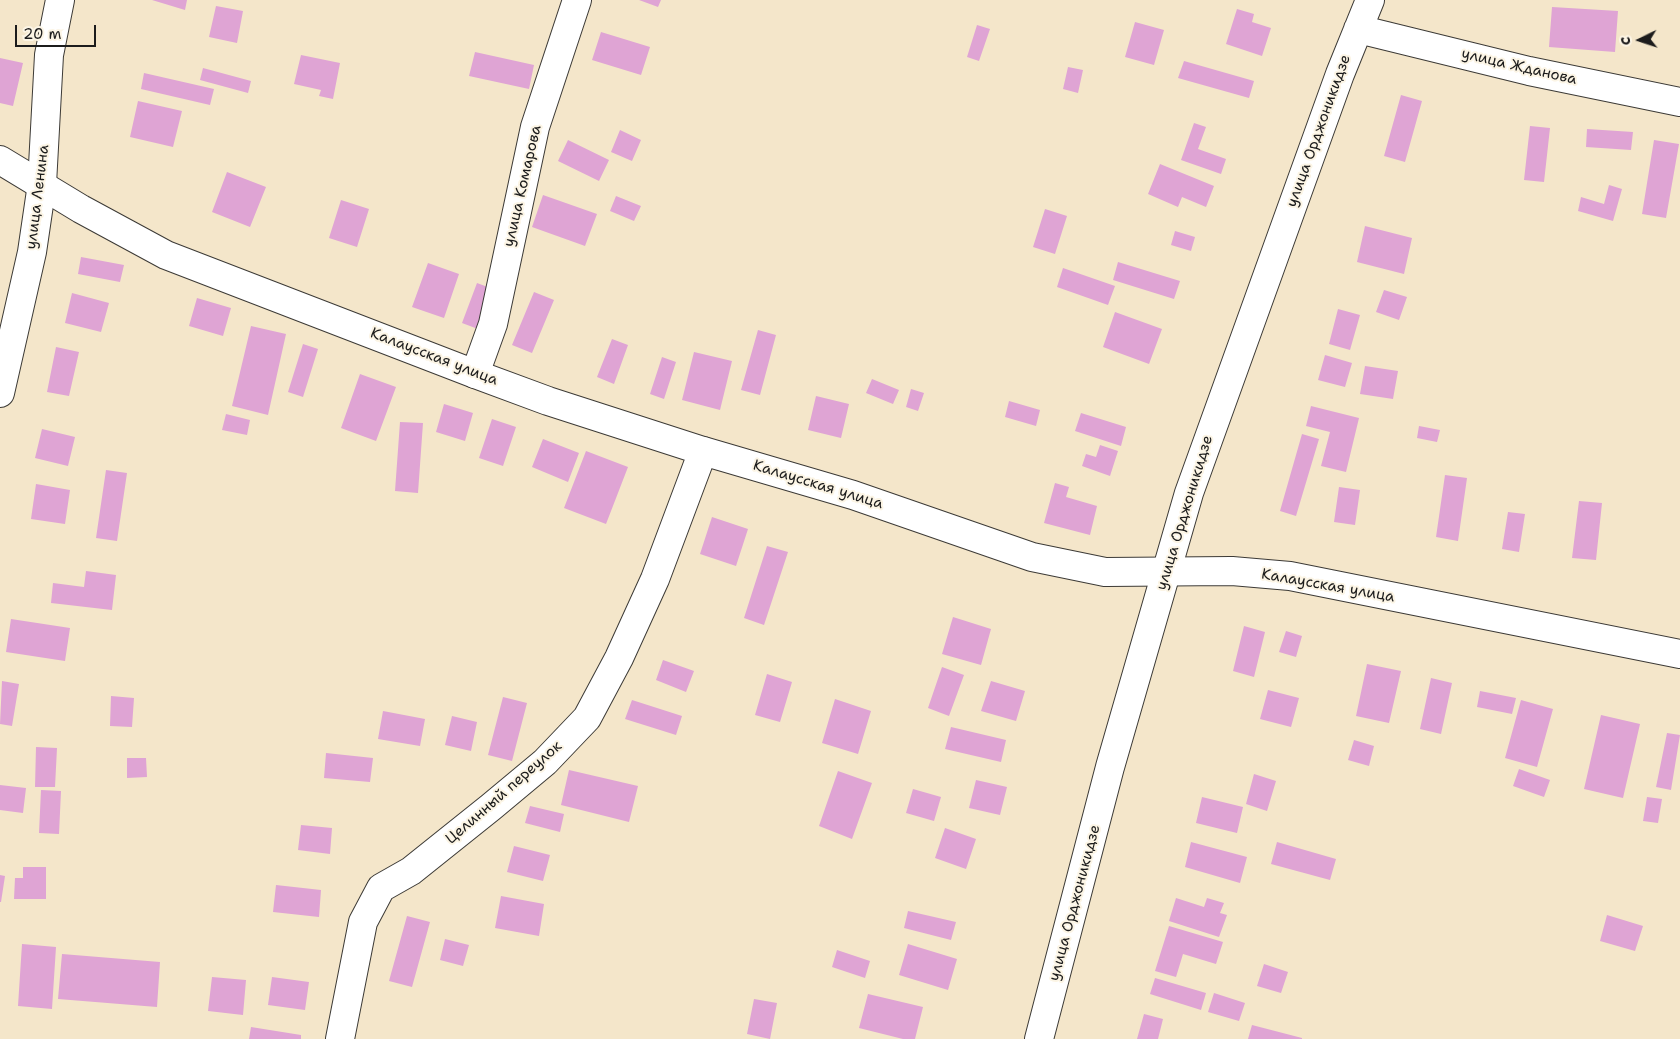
<!DOCTYPE html>
<meta charset="utf-8">
<style>
body{margin:0}
#map{position:relative;width:1680px;height:1039px;overflow:hidden;background:#f4e6ca;font-family:"Shantell Sans",sans-serif}
canvas{display:block}
.north{position:absolute;left:1615px;top:15px;width:50px;height:50px;-webkit-text-stroke:4px #fcf5e5;paint-order:stroke;rotate:266deg;font-size:14px;font-weight:700;line-height:20px;text-align:center;color:#1c1c1c}
.north::after{content:'';display:block;margin:auto;width:18px;height:22px;background:#1c1c1c;clip-path:polygon(50% 0,100% 100%,50% 72%,0 100%)}
.scale{position:absolute;left:15px;top:25px;width:81px;height:22px;box-sizing:border-box;border:2px solid #1c1c1c;border-top:0;padding-left:6px;font-size:15px;line-height:18px;white-space:nowrap;color:#1c1c1c;-webkit-text-stroke:4px #fcf5e5;paint-order:stroke}
</style>
<div id="map">
<canvas width="1680" height="1039"></canvas>
<div class="north">С</div>
<div class="scale">20 m</div>
</div>
<script>
const ctx = document.querySelector('canvas').getContext('2d');
ctx.lineJoin = 'round';
function fillPath(path, color) { ctx.fillStyle = color; ctx.fill(path, 'evenodd'); }
const shape = rows => new Path2D(rows.map(r => 'M' + r).join(''));
function strokePath(path, color, width, dash) { ctx.strokeStyle = color; ctx.lineWidth = width; ctx.lineCap = dash ? 'butt' : 'round'; ctx.setLineDash(dash || []); ctx.stroke(path); }
function label(font, color, halo, rows, align = 'center') {
  ctx.font = font + ' "Shantell Sans",sans-serif'; ctx.lineWidth = 4; ctx.setLineDash([]); ctx.textBaseline = 'middle'; ctx.strokeStyle = halo; ctx.fillStyle = color; for (const [text, x, y, turn = 0] of rows) {
    ctx.save(); ctx.translate(x, y); ctx.rotate((+turn || 0) * Math.PI / 180); ctx.textAlign = isNaN(turn) ? turn : align; if (halo) ctx.strokeText(text, 0, 0); ctx.fillText(text, 0, 0); ctx.restore();
  }
}
fillPath(shape([
 [152,0,187,0,185,10],
 [639,0,661,0,658,7],
 [216,6,243,11,237,43,209,37],
 [1552,7,1618,11,1615,52,1549,47],
 [1237,9,1254,14,1252,22,1271,28,1262,56,1226,44],
 [1135,22,1164,30,1154,65,1125,57],
 [977,25,990,29,979,61,967,57],
 [601,32,650,47,641,75,592,60],
 [475,52,534,65,529,89,469,76],
 [301,55,340,63,333,99,319,96,321,90,294,84],
 [0,58,23,63,13,106,0,103],
 [1184,61,1254,81,1249,98,1178,78],
 [1068,67,1083,70,1078,93,1063,89],
 [203,68,251,81,248,93,200,80],
 [144,73,214,89,210,105,141,89],
 [1401,95,1422,101,1405,162,1384,156],
 [138,101,182,111,173,147,130,137],
 [1194,123,1206,127,1198,149,1226,159,1221,174,1181,160],
 [1530,126,1550,128,1544,182,1524,180],
 [1587,129,1633,132,1631,150,1586,147],
 [620,130,641,140,632,161,611,152],
 [568,140,609,160,599,181,558,161],
 [1654,140,1679,144,1666,218,1642,214],
 [1160,164,1214,186,1206,207,1182,197,1178,207,1148,194],
 [227,172,266,187,250,227,212,212],
 [1609,185,1622,189,1613,221,1578,211,1581,197,1604,204],
 [543,195,597,214,585,246,532,227],
 [616,196,641,206,634,221,610,211],
 [341,200,369,209,357,247,329,238],
 [1045,209,1067,216,1055,254,1033,247],
 [1365,226,1412,238,1404,274,1357,262],
 [1175,231,1195,237,1191,251,1171,245],
 [81,257,124,265,120,282,78,274],
 [1118,262,1180,281,1174,299,1113,280],
 [428,263,459,274,444,318,412,307],
 [1063,268,1115,286,1108,305,1057,287],
 [477,283,493,289,478,329,462,323],
 [1384,290,1407,297,1399,320,1376,312],
 [534,292,554,300,532,353,512,345],
 [72,293,109,303,101,332,65,323],
 [197,298,231,308,223,336,189,326],
 [1338,309,1360,315,1350,350,1329,344],
 [1115,312,1162,329,1149,364,1103,347],
 [251,326,286,334,268,415,232,406],
 [758,330,776,335,760,395,741,390],
 [612,339,628,345,614,384,597,377],
 [303,344,318,349,303,397,288,392],
 [56,347,79,352,69,396,47,392],
 [694,352,732,361,720,410,682,400],
 [1325,355,1352,363,1345,387,1318,380],
 [662,357,676,362,664,399,650,394],
 [1365,366,1398,371,1393,399,1360,394],
 [360,374,396,387,376,441,341,428],
 [872,379,899,390,893,404,866,393],
 [911,389,924,393,918,411,906,407],
 [816,396,849,404,841,438,808,430],
 [1009,401,1040,410,1036,426,1005,417],
 [444,404,473,413,465,441,436,432],
 [1311,406,1359,418,1346,472,1321,466,1330,432,1306,426],
 [1081,413,1126,427,1121,446,1075,431],
 [226,414,250,420,247,435,222,430],
 [492,419,516,427,503,466,479,458],
 [400,422,423,423,418,493,395,491],
 [1419,426,1440,430,1437,442,1417,438],
 [42,429,75,437,68,466,35,458],
 [1302,434,1319,439,1296,516,1280,511],
 [543,439,579,453,568,482,532,467],
 [1100,445,1118,451,1110,476,1082,466,1086,454,1096,457],
 [586,451,628,467,606,524,564,508],
 [106,470,127,473,117,541,96,538],
 [1445,475,1467,478,1458,541,1436,537],
 [1055,483,1069,487,1066,497,1097,506,1090,535,1044,523],
 [36,484,70,490,65,524,31,519],
 [1339,487,1360,490,1355,525,1334,522],
 [1579,501,1602,503,1596,560,1572,558],
 [1508,512,1525,514,1519,552,1502,549],
 [712,517,748,529,736,566,700,554],
 [767,546,788,552,764,625,744,618],
 [86,571,116,575,112,610,51,603,53,583,84,587],
 [953,617,991,629,981,665,942,654],
 [11,619,70,628,65,661,6,652],
 [1244,626,1265,632,1254,677,1233,671],
 [1286,631,1302,636,1296,657,1279,652],
 [663,660,694,671,686,692,656,680],
 [1367,664,1401,671,1389,723,1356,716],
 [942,667,964,675,949,716,928,708],
 [767,674,792,682,780,722,755,715],
 [1431,678,1452,683,1441,734,1420,729],
 [2,681,19,684,12,726,0,724],
 [991,681,1025,691,1016,721,981,711],
 [1268,690,1299,698,1291,727,1260,719],
 [1480,691,1516,698,1512,714,1477,707],
 [111,696,134,698,132,727,110,726],
 [503,697,527,703,512,761,488,755],
 [835,699,871,711,858,754,822,743],
 [632,700,682,716,676,735,625,719],
 [1521,700,1553,709,1537,767,1505,758],
 [383,711,425,719,420,746,378,739],
 [1601,715,1640,724,1623,798,1584,789],
 [452,716,477,722,471,751,445,745],
 [951,727,1006,740,1001,762,945,749],
 [1667,733,1680,735,1671,790,1656,787],
 [1354,740,1374,746,1369,766,1348,760],
 [36,747,57,748,55,787,35,787],
 [326,753,373,758,370,782,324,778],
 [127,758,146,758,147,777,127,778],
 [1519,769,1550,780,1544,797,1513,786],
 [569,770,638,786,629,822,561,805],
 [838,771,872,783,852,839,819,826],
 [1254,774,1276,781,1267,811,1246,804],
 [976,780,1007,787,1000,815,969,808],
 [0,785,26,788,23,813,0,810],
 [913,789,941,797,934,821,906,813],
 [41,790,61,791,59,834,39,833],
 [1202,797,1243,807,1237,833,1196,823],
 [1647,797,1662,799,1658,823,1643,821],
 [530,806,564,814,560,832,525,823],
 [301,825,332,828,330,854,298,850],
 [945,828,976,839,966,869,935,858],
 [1191,842,1247,857,1240,883,1185,867],
 [1277,842,1336,859,1330,880,1271,864],
 [514,846,550,855,543,881,507,872],
 [23,867,46,867,46,899,14,899,15,878,23,878],
 [0,875,5,876,1,902,0,902],
 [276,885,321,890,319,917,273,912],
 [501,896,544,904,539,936,495,928],
 [1176,898,1204,907,1207,898,1224,903,1220,913,1227,915,1219,937,1169,921],
 [908,911,956,922,951,940,904,928],
 [1607,915,1643,926,1635,951,1600,941],
 [407,916,430,922,412,987,389,981],
 [1169,926,1223,942,1216,964,1183,954,1176,977,1155,971],
 [445,939,469,945,463,966,440,960],
 [22,944,56,947,52,1009,18,1006],
 [908,944,957,959,948,990,899,975],
 [837,950,870,961,865,978,832,967],
 [62,954,160,962,157,1007,58,999],
 [1264,964,1288,972,1281,993,1257,986],
 [212,977,246,980,243,1015,208,1011],
 [272,977,309,982,305,1010,268,1005],
 [1155,978,1206,993,1201,1010,1150,994],
 [1214,993,1245,1003,1239,1021,1208,1012],
 [868,994,923,1007,915,1039,903,1039,859,1028],
 [754,999,777,1003,770,1039,747,1034],
 [1144,1014,1163,1019,1158,1039,1137,1039],
 [1252,1025,1302,1038,1302,1039,1248,1039],
 [251,1027,301,1035,301,1039,249,1039]
]), '#dfa4d4');
const minor = shape([
 [1358,29,1529,71,1680,102],
 [475,374,493,324,535,127,577,0],
 [0,393,32,252,42,184,49,55,60,0],
 [340,1039,363,922,381,888,411,871,491,807,545,762,587,718,619,658,655,579,703,451],
 [1039,1039,1110,767,1189,493,1340,74,1370,0]
]);
const tertiary = shape([
 [0,160,81,209,166,255,475,374,548,401,703,451,853,495,1032,557,1105,572,1232,571,1290,576,1680,654]
]);
strokePath(minor, '#3c3a36', 30);
strokePath(tertiary, '#3c3a36', 30);
strokePath(minor, '#fff', 28);
strokePath(tertiary, '#fff', 28);
label('15px', '#1c1c1c', '#fcf5e5', [
 ["улица Жданова",1519,67,13],
 ["улица Орджоникидзе",1319,131,-70],
 ["улица Комарова",523,186,-77],
 ["улица Ленина",38,197,-83],
 ["Калаусская улица",434,357,21],
 ["Калаусская улица",818,485,17],
 ["улица Орджоникидзе",1185,513,-73],
 ["Калаусская улица",1328,586,10],
 ["Целинный переулок",504,793,-41],
 ["улица Орджоникидзе",1075,903,-75]
]);
</script>
